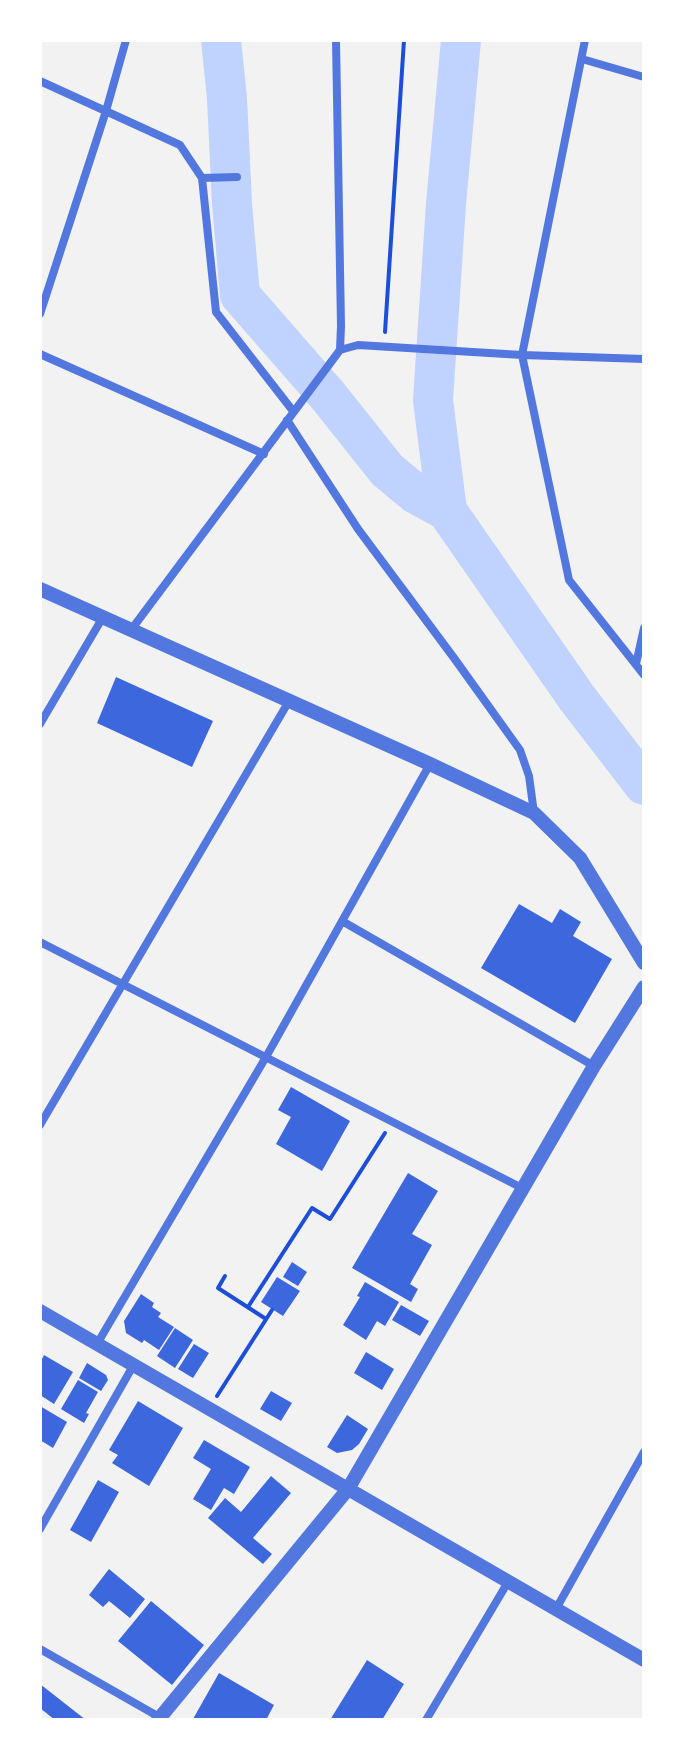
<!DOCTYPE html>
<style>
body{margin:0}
#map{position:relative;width:684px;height:1760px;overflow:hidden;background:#f2f2f2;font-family:Figtree,sans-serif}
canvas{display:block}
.frame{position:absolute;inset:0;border:42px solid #fff;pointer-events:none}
</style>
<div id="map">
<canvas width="684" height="1760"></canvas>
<div class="frame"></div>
</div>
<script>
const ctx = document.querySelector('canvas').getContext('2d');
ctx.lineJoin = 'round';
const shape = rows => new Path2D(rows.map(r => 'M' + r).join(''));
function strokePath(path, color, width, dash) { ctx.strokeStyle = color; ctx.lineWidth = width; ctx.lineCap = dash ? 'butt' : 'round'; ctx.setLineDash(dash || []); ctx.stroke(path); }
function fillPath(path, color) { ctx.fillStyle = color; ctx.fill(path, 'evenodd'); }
strokePath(shape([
 [221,40,227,98,232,204,240,295,329,397,387,470,416,494,447,511],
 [461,40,446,204,433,400,447,511,577,698,644,785]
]), '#bfd3fe', 40);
fillPath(shape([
 [116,677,213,721,192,767,97,723],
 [519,904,552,923,560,909,581,922,573,936,612,959,575,1023,481,968],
 [291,1087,350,1121,322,1171,276,1144,291,1117,278,1110],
 [408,1173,438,1191,412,1234,432,1245,410,1284,418,1289,411,1302,352,1268],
 [292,1262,307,1272,298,1286,283,1277],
 [277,1277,300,1291,283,1316,261,1302],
 [365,1282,399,1302,385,1326,377,1321,366,1340,343,1325,360,1297,357,1296],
 [141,1294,154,1303,152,1307,161,1313,158,1317,174,1327,159,1350,144,1340,142,1343,126,1333,124,1321],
 [401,1305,429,1321,420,1336,392,1320],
 [175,1328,193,1340,175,1368,157,1356],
 [194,1344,209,1353,193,1378,178,1369],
 [366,1352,394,1369,382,1390,354,1373],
 [44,1355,73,1372,54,1404,40,1395,40,1363],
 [87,1363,106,1375,108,1380,101,1391,79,1378],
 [78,1380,98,1392,86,1413,89,1414,84,1423,61,1409],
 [271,1391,292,1403,281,1421,260,1409],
 [138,1401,183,1428,149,1486,112,1463,118,1455,109,1450],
 [40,1406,67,1422,53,1448,40,1440],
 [347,1415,368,1429,359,1444,352,1450,337,1453,327,1447],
 [204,1440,250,1467,234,1494,224,1488,211,1510,193,1499,211,1469,193,1458],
 [271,1476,291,1493,253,1538,272,1554,263,1564,208,1518,225,1498,241,1512],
 [98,1480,119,1492,91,1542,70,1530],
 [109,1569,145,1599,130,1618,109,1601,103,1607,89,1595],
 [151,1601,204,1645,172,1685,118,1641],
 [367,1660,404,1684,382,1720,330,1720],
 [219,1673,274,1705,266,1720,193,1719],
 [40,1684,86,1720,55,1720,40,1708]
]), '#3d67dc');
strokePath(shape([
 [385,332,404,40],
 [225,1276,218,1288,266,1319],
 [248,1307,312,1208,330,1219,385,1133],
 [217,1396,272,1310]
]), '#1d4ed8', 4);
strokePath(shape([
 [585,40,522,355,569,580,644,675],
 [582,59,644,77],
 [40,81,180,145,202,178,216,312,293,411],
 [202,178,237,177],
 [40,314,106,111,126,40],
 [340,350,358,345,522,355,644,359],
 [40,354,264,454],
 [287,420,358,529,454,658,520,750,529,776,534,813],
 [131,630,340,350,341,326,336,40],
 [636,664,644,628],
 [40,724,103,617],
 [342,921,594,1066],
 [40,942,524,1189],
 [40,1125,289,701],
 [97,1344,266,1057,430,764],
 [40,1529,133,1366],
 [556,1609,644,1452],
 [40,1649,161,1718],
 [426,1720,508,1582]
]), '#5277de', 8);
strokePath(shape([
 [40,589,430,764,534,813,580,858,644,963],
 [40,1311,644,1660],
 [158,1720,348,1489,594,1066,644,987]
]), '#5277de', 14);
</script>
